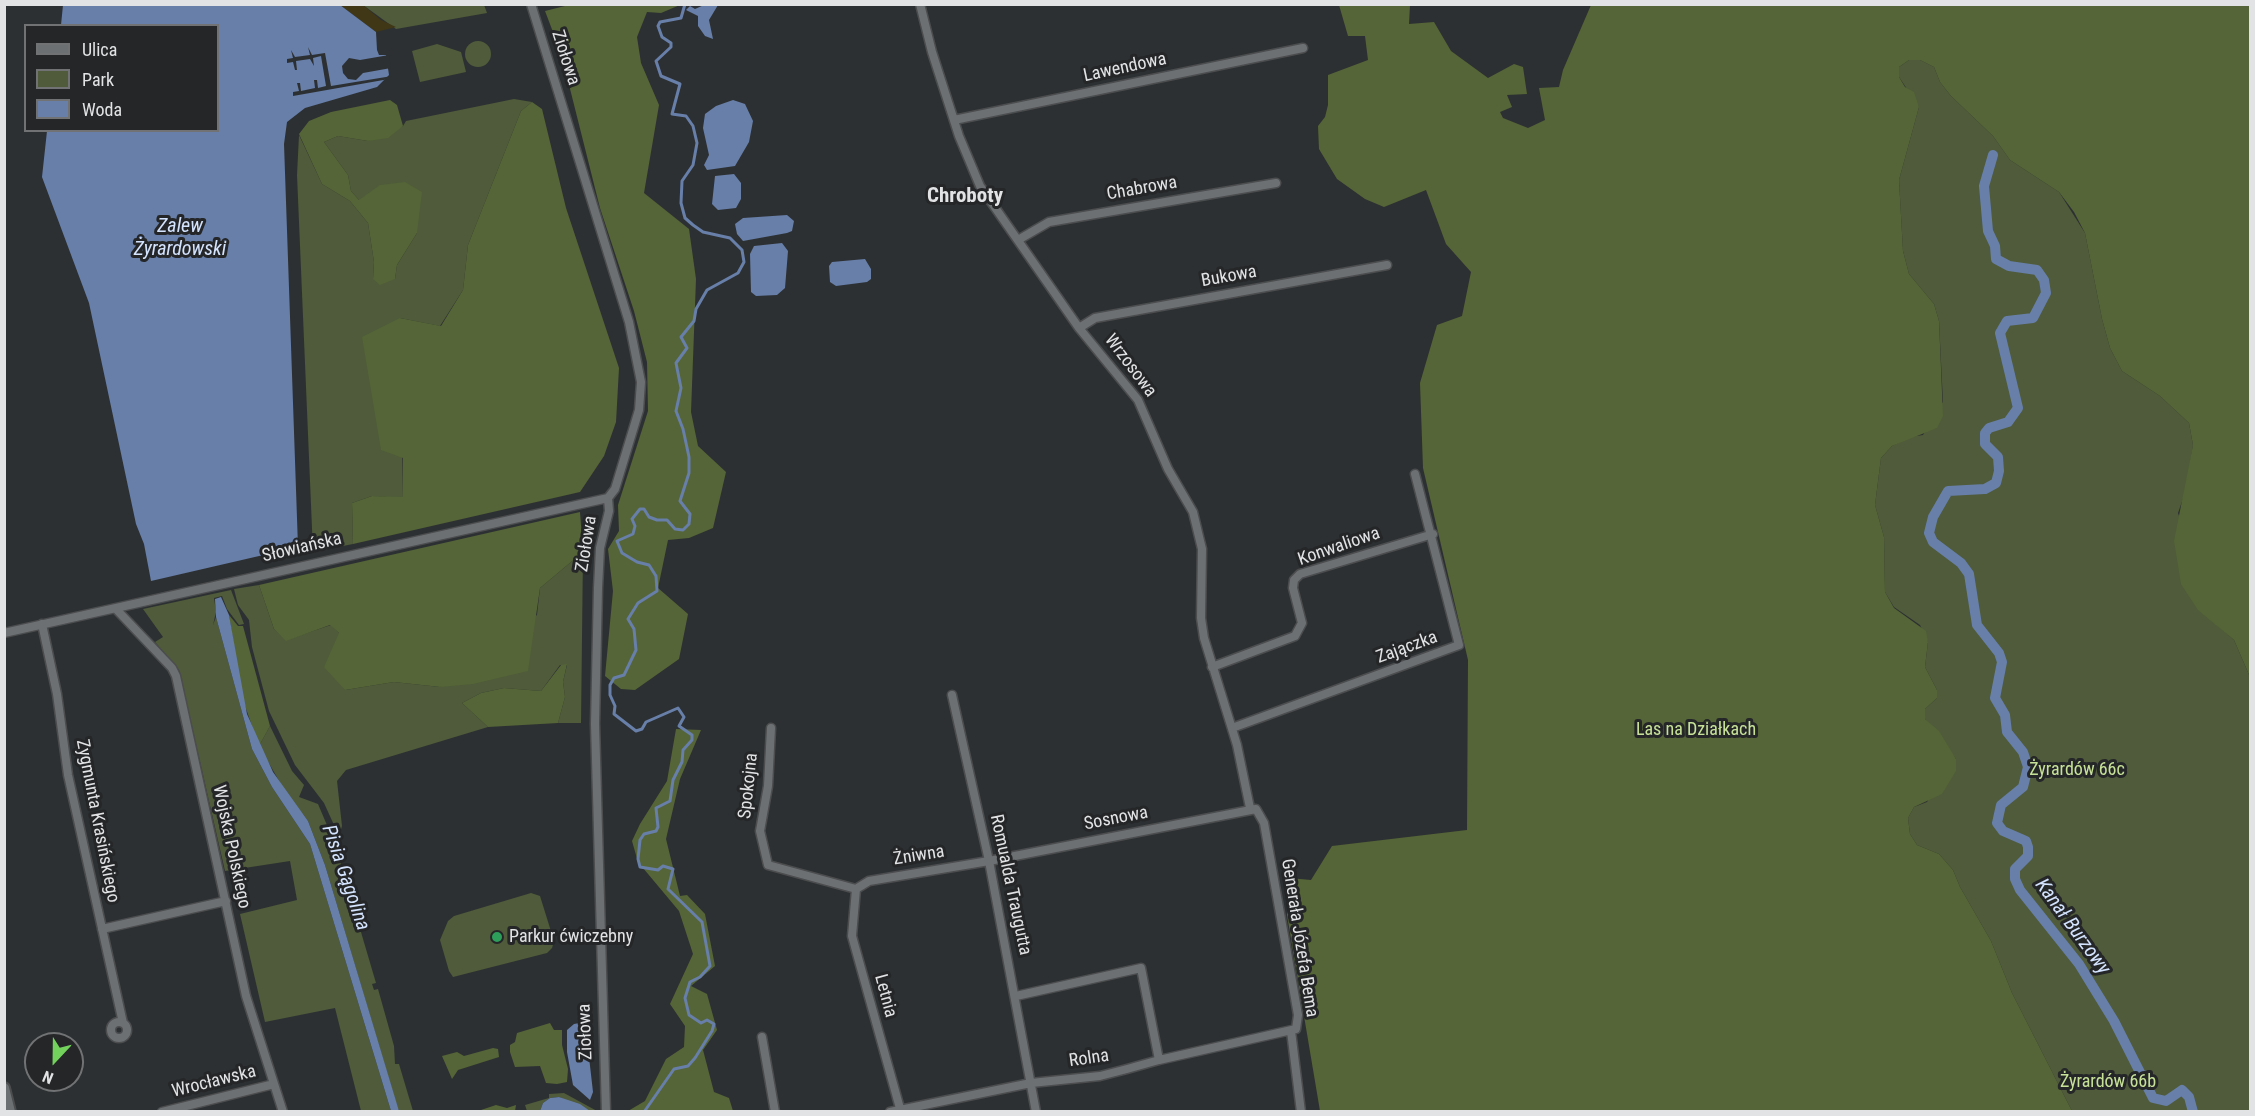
<!DOCTYPE html>
<meta charset="utf-8">
<style>
body{margin:0}
#map{position:relative;width:2255px;height:1116px;overflow:hidden;background:#2d3032;font-family:"Roboto Condensed",sans-serif}
canvas{display:block}
.frame{position:absolute;inset:0;border:6px solid #e2e3e5;pointer-events:none}
.legend{position:absolute;left:24px;top:24px;width:195px;height:108px;box-sizing:border-box;background:#242628;border:2px solid #707274;margin:0;padding:8px 10px;list-style:none;font-size:18px;color:#e2e3e5}
.legend li{display:flex;align-items:center;gap:12px;height:30px}
.legend b{width:30px;border:2px solid #707274}
.north{position:absolute;left:24px;top:1032px;width:60px;height:60px;box-sizing:border-box;background:#242628;border:2px solid #707274;border-radius:50%;rotate:202deg;font-size:16px;font-weight:700;line-height:24px;text-align:center;color:#e2e3e5}
.north::after{content:'';display:block;margin:auto;width:21px;height:27px;background:#73d25c;clip-path:polygon(50% 0,100% 100%,50% 72%,0 100%)}
</style>
<div id="map">
<canvas width="2255" height="1116"></canvas>
<div class="frame"></div>
<ul class="legend">
<li><b style="height:8px;background:#6d7073"></b>Ulica</li>
<li><b style="height:16px;background:#4f5b3a"></b>Park</li>
<li><b style="height:16px;background:#677fa9"></b>Woda</li>
</ul>
<div class="north">N</div>
</div>
<script>
const ctx = document.querySelector('canvas').getContext('2d');
ctx.lineJoin = 'round';
function fillPath(path, color) { ctx.fillStyle = color; ctx.fill(path, 'evenodd'); }
const shape = rows => new Path2D(rows.map(r => 'M' + r).join(''));
function strokePath(path, color, width, dash) { ctx.strokeStyle = color; ctx.lineWidth = width; ctx.lineCap = dash ? 'butt' : 'round'; ctx.setLineDash(dash || []); ctx.stroke(path); }
function label(font, color, halo, rows, align = 'center') {
  ctx.font = font + ' "Roboto Condensed",sans-serif'; ctx.lineWidth = 6; ctx.setLineDash([]); ctx.textBaseline = 'middle'; ctx.strokeStyle = halo; ctx.fillStyle = color; for (const [text, x, y, turn = 0] of rows) {
    ctx.save(); ctx.translate(x, y); ctx.rotate((+turn || 0) * Math.PI / 180); ctx.textAlign = isNaN(turn) ? turn : align; if (halo) ctx.strokeText(text, 0, 0); ctx.fillText(text, 0, 0); ctx.restore();
  }
}
fillPath(shape([
 [363,5,484,5,487,13,396,29],
 '465 54a13 13 0 1 1 26 0a13 13 0 1 1-26 0Z',
 [437,44,461,52,466,72,420,82,412,51],
 [1909,60,1920,60,1934,67,1940,82,1951,96,1993,136,2010,160,2059,192,2085,233,2102,319,2110,348,2122,371,2160,396,2189,423,2193,445,2186,490,2178,513,2217,625,2234,640,2250,677,2250,1111,2072,1111,2012,993,1991,941,1960,887,1953,870,1939,854,1917,845,1910,834,1908,818,1914,807,1927,802,1956,759,1925,719,1925,709,1937,698,1937,690,1925,667,1928,642,1920,625,1894,607,1885,592,1884,537,1875,505,1881,458,1892,446,1910,437,1923,435,1943,402,1939,321,1934,304,1909,274,1903,251,1899,180,1919,107,1899,77,1899,67],
 [514,99,532,102,521,111,468,245,463,290,440,326,400,318,403,498,372,496,352,503,353,544,313,552,297,175,299,135,322,184,350,201,368,223,374,262,373,279,395,279,397,265,417,233,359,200,351,191,348,175,324,142,338,136,368,141,403,126,406,121],
 [583,552,581,723,558,723,565,697,563,682,567,665,560,665,541,691,504,688,481,693,462,703,488,727,346,770,337,781,342,826,339,836,324,803,295,765,269,711,252,647,249,620,238,605,234,589,259,585,274,629,286,640,331,625,339,633,345,690,394,682,440,687,537,615,540,588],
 [231,590,244,624,239,625,227,609,222,596,214,598,216,612,213,625,216,617,252,749,272,787,310,844,391,1111,361,1111,335,1008,265,1022,240,914,297,900,290,861,225,871,179,670,155,642,163,637,143,609],
 [270,726,292,771,304,785,299,797,318,804,335,844,376,983,372,984,374,990,378,989,394,1046,395,1064,399,1064,413,1111,399,1111,397,1106,325,865,308,821,285,791,259,746],
 [531,893,540,896,554,941,552,948,547,953,453,977,449,971,440,940,448,921,454,916],
 [564,1093,597,1111,590,1111,559,1097,550,1098,543,1103,540,1111,527,1111,525,1105,549,1098,549,1094]
]), '#4f5b3a');
fillPath(shape([
 [569,5,680,5,661,13,647,12,637,37,641,63,659,105,644,193,689,229,696,279,691,412,698,446,726,472,713,528,689,538,668,540,658,588,688,614,679,659,635,690,621,689,605,676,613,591,608,549,619,531,618,505,648,411,647,362,634,311,600,208,561,53,545,11],
 [1339,5,1410,5,1409,24,1434,22,1451,51,1488,78,1514,64,1523,67,1527,94,1507,95,1512,107,1500,112,1503,118,1528,128,1545,120,1539,88,1559,87,1563,70,1591,5,2250,5,2250,677,2234,640,2198,610,2181,584,2174,541,2193,445,2189,423,2160,396,2122,371,2110,348,2102,319,2085,233,2074,212,2059,192,2010,160,1993,136,1951,96,1940,82,1934,67,1920,60,1909,60,1899,67,1899,77,1905,87,1914,92,1919,107,1899,180,1903,251,1909,274,1934,304,1939,321,1943,416,1937,428,1892,446,1881,458,1875,505,1884,537,1885,592,1894,608,1926,631,1928,642,1925,667,1937,690,1937,698,1925,709,1925,719,1939,731,1956,759,1956,771,1942,794,1914,807,1908,818,1910,834,1917,845,1939,854,1953,870,1960,887,1991,941,2012,993,2072,1111,1320,1111,1287,915,1289,878,1311,880,1332,846,1467,830,1468,660,1423,468,1420,383,1437,325,1462,316,1471,272,1446,244,1426,190,1384,207,1365,199,1337,179,1319,149,1318,126,1325,117,1328,105,1328,75,1368,60,1365,36,1348,36],
 [390,100,397,105,403,126,388,138,368,141,338,136,324,142,348,175,351,191,359,200,380,185,405,182,422,192,417,233,397,265,395,279,380,285,373,279,374,262,368,223,350,201,322,184,299,134,309,121,331,112],
 [532,102,542,109,566,208,619,368,616,422,604,456,580,492,353,544,352,503,372,496,403,497,403,458,381,450,362,337,400,318,441,326,463,290,468,245,521,111],
 [580,512,583,552,540,588,528,671,473,684,440,687,394,682,345,690,324,667,339,633,330,625,286,641,274,629,259,585],
 [229,615,238,626,243,626,270,726,259,746,242,697],
 [567,664,563,682,565,697,558,723,488,727,462,703,481,693,504,688,541,691,561,665],
 [676,729,701,730,680,779,666,839,680,896,687,895,705,914,715,966,691,986,707,994,717,1030,703,1050,714,1092,729,1098,733,1111,628,1111,645,1101,666,1059,684,1047,685,1026,670,1004,693,954,679,911,638,862,632,841,640,824,667,781],
 [550,1023,554,1030,562,1030,562,1045,568,1069,567,1082,557,1084,546,1083,540,1066,515,1067,510,1052,510,1045,515,1042,517,1033],
 [493,1048,498,1049,499,1057,458,1070,452,1079,442,1056,457,1052,464,1056],
 [496,1105,507,1108,516,1105,515,1111,478,1111]
]), '#556537');
fillPath(shape([
 [340,5,363,5,381,20,396,27,376,32]
]), '#3f3716');
fillPath(shape([
 [63,5,340,5,376,32,377,50,379,55,386,55,389,75,377,87,305,108,287,122,284,144,298,547,151,581,144,544,136,524,89,303,42,177,47,131,218,130,218,26,61,25],
 [704,5,718,5,709,20,713,39,705,36,698,26,698,16,686,10,690,6,695,9],
 [733,100,745,104,753,121,749,142,735,166,707,170,704,165,709,155,703,128,705,114,716,106],
 [734,174,741,183,741,199,736,208,718,210,712,204,715,176],
 [787,215,794,221,792,231,787,233,743,241,737,234,735,224,743,218],
 [782,243,788,251,785,288,777,295,756,296,751,292,750,254,754,246],
 [865,259,871,269,871,279,867,282,836,286,830,282,829,266,832,262],
 [221,597,229,615,247,714,273,772,308,821,325,865,399,1111,391,1111,310,844,272,787,252,749,216,617,215,599],
 [585,1022,593,1092,590,1100,573,1085,567,1052,567,1030,574,1024],
 [559,1097,580,1104,590,1111,540,1111,543,1103,550,1098]
]), '#677fa9');
fillPath(shape([
 [308,47,312,55,325,53,331,86,392,76,389,79,293,96,293,92,299,91,297,83,300,83,301,91,315,88,314,80,317,80,318,88,326,86,321,56,313,58,314,66,310,59,296,61,297,70,295,70,293,62,287,63,287,59,293,58,291,50,295,57,310,55],
 [389,55,391,68,363,73,356,80,348,79,343,73,342,66,349,58,360,60]
]), '#2d3032');
strokePath(shape([
 [644,1112,674,1069,688,1066,695,1058,712,1031,714,1024,707,1020,701,1023,689,1015,685,998,690,982,700,977,710,966,702,922,668,889,673,869,663,866,658,870,640,867,638,859,640,840,644,834,656,831,658,827,656,808,670,801,673,780,682,762,683,750,692,740,692,735,679,726,684,717,678,708,646,722,642,729,636,731,614,714,615,706,610,695,610,685,614,678,624,675,636,650,634,629,628,619,638,603,657,591,656,576,649,565,637,562,622,553,617,541,633,534,635,526,632,519,640,509,644,509,649,517,657,520,667,520,675,529,683,530,689,524,690,514,680,501,689,473,689,457,683,429,676,411,681,388,676,363,687,348,681,337,694,321,696,309,707,290,738,273,744,262,742,250,730,238,703,232,693,225,685,218,681,203,682,181,693,165,697,143,693,126,686,116,672,114,680,84,661,76,656,61,671,47,671,43,662,37,658,26,660,22,681,18,685,4]
]), '#677fa9', 3);
strokePath(shape([
 [1993,155,1984,186,1988,231,1995,246,1996,259,2009,266,2037,270,2044,280,2046,293,2033,318,2007,321,2000,333,2018,408,2008,422,1989,428,1985,433,1985,444,1998,457,1999,471,1996,483,1985,489,1948,491,1933,517,1929,533,1933,542,1961,563,1969,574,1977,625,1999,653,2002,662,1995,698,2005,715,2007,732,2023,752,2028,767,2023,787,2001,805,1997,823,2003,831,2026,841,2028,847,2028,856,2015,869,2015,879,2020,890,2079,964,2114,1021,2153,1098,2166,1101,2182,1090,2189,1097,2193,1112]
]), '#677fa9', 10);
const minor = shape([
 [531,4,629,322,641,382,639,410,615,489,608,498,609,511,600,548,598,588,595,724,606,1112],
 [920,4,932,52,959,136,980,186,1079,328,1138,400,1168,469,1193,512,1202,549,1201,618,1204,638,1237,745,1250,808],
 [954,120,1303,48],
 [1018,240,1049,222,1276,183],
 [1079,328,1095,318,1387,265],
 [116,609,172,668,176,676,246,996,283,1112],
 [42,624,57,694,68,775,123,1023],
 [4,633,608,498],
 [1212,667,1295,636,1302,623,1293,588,1294,580,1300,574,1433,534],
 [952,695,989,861,1036,1112],
 [771,728,768,786,760,831,768,865,856,889],
 [1232,728,1459,645,1415,474],
 [856,889,869,881,989,861,1256,809,1264,823,1298,1015,1296,1029,1159,1060,1127,1069,1100,1076,1031,1083,890,1112],
 [856,889,852,936,901,1112],
 [102,929,226,901],
 [1016,996,1141,968,1159,1060],
 '111 1030a8 8 0 1 1 16 0a8 8 0 1 1-16 0Z',
 [1291,1031,1301,1112],
 [762,1037,775,1112],
 [162,1112,274,1084]
]);
const tertiary = shape([
 [4,1088,10,1112]
]);
strokePath(minor, '#4b4d4f', 11);
strokePath(tertiary, '#4b4d4f', 14);
strokePath(minor, '#6d7073', 8);
strokePath(tertiary, '#6d7073', 10);
for (const [x, y, r, color] of [
 [497,937,6,"#2e9e5b"]
]) { const dot = new Path2D(); dot.arc(x, y, r, 0, 2 * Math.PI); ctx.fillStyle = color; ctx.fill(dot); strokePath(dot, '#242628', 2); }
label('18px', '#e2e3e5', '#242628', [
 ["Ziołowa",565,58,72],
 ["Lawendowa",1125,68,-12],
 ["Chabrowa",1142,189,-10],
 ["Bukowa",1229,277,-10],
 ["Wrzosowa",1130,366,53],
 ["Ziołowa",587,544,-81],
 ["Konwaliowa",1339,547,-19],
 ["Słowiańska",302,548,-13],
 ["Zajączka",1407,648,-20],
 ["Spokojna",749,786,-84],
 ["Sosnowa",1116,819,-11],
 ["Zygmunta Krasińskiego",97,821,79],
 ["Wojska Polskiego",231,847,78],
 ["Żniwna",919,856,-9],
 ["Romualda Traugutta",1010,885,78],
 ["Generała Józefa Bema",1299,938,81],
 ["Letnia",885,996,75],
 ["Ziołowa",586,1032,-92],
 ["Rolna",1089,1059,-8],
 ["Wrocławska",214,1082,-14]
]);
label('18px', '#c7e298', '#242628', [
 ["Las na Działkach",1696,730],
 ["Żyrardów 66c",2077,770],
 ["Żyrardów 66b",2108,1082]
]);
label('18px', '#e2e3e5', '#242628', [
 ["Parkur ćwiczebny",509,937]
], 'left');
label('italic 20px', '#d4e3fe', '#242628', [
 ["Zalew",180,227],
 ["Żyrardowski",180,250],
 ["Pisia Gągolina",345,878,71],
 ["Kanał Burzowy",2072,927,54]
]);
label('bold 21px', '#e2e3e5', '#242628', [
 ["Chroboty",965,197]
]);
</script>
